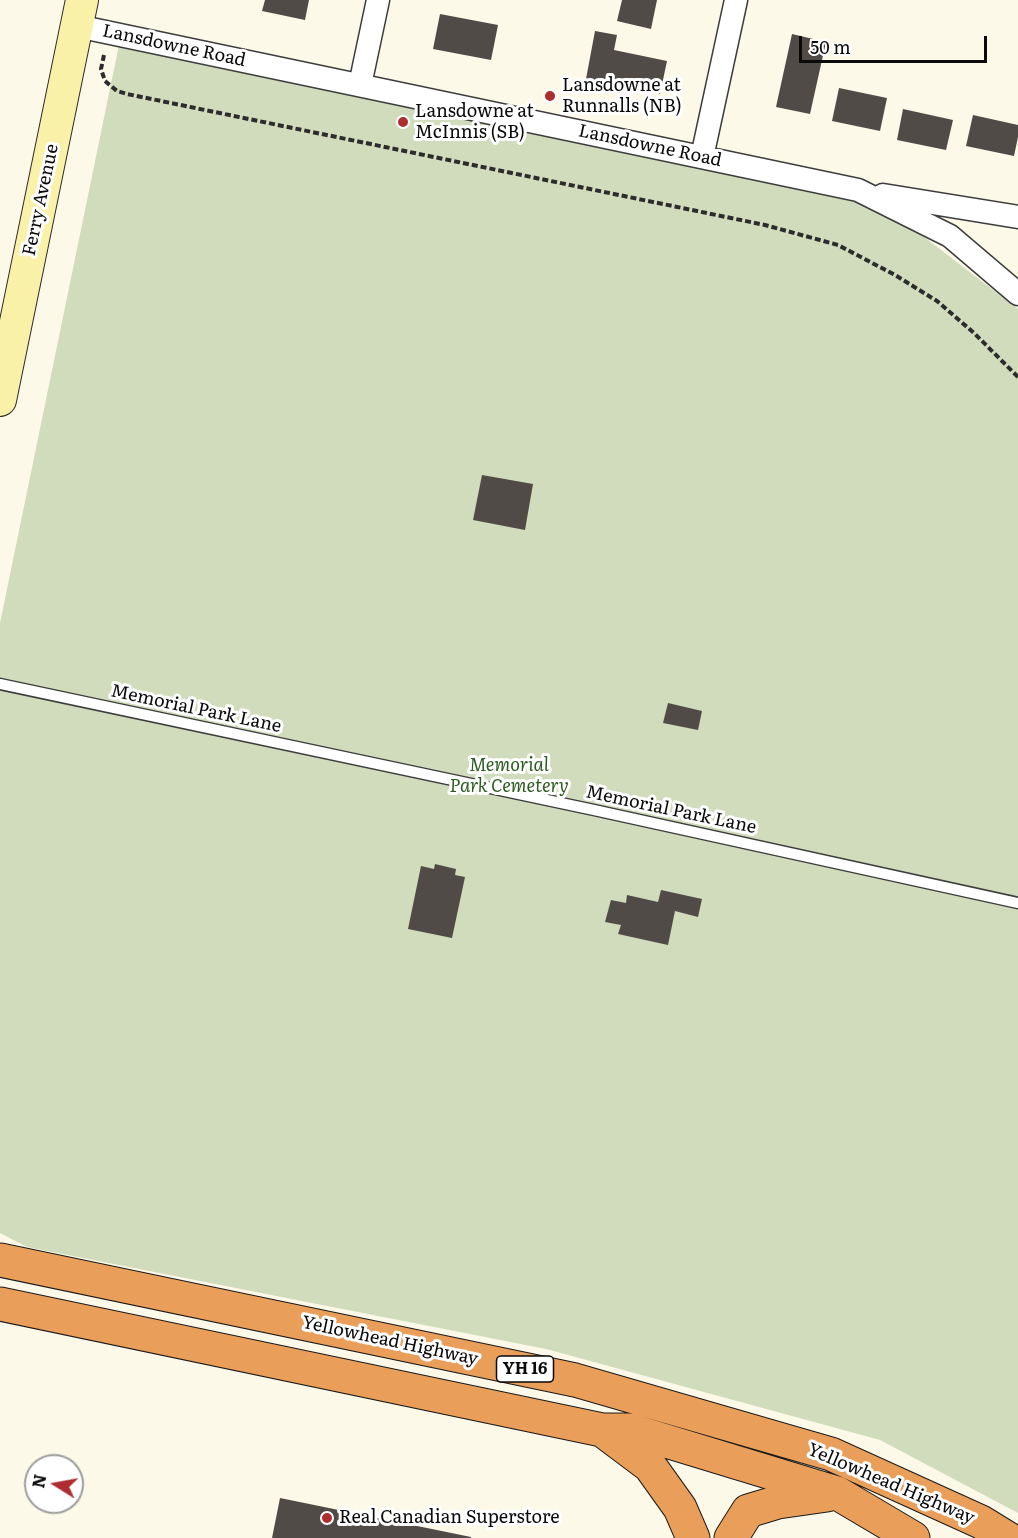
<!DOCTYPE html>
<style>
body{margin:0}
#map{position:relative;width:1018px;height:1538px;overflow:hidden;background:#fdf9e8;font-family:Literata,serif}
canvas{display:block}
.north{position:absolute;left:24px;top:1454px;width:60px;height:60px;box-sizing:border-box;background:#fff;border:2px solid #9d9d9d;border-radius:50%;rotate:281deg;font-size:16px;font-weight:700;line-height:24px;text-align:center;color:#0a0a0a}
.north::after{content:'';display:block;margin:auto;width:21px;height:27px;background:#ae2d31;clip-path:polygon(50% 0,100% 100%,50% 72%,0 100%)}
.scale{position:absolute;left:799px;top:36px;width:188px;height:27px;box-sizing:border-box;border:3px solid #0a0a0a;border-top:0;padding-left:8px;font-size:18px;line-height:21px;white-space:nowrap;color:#0a0a0a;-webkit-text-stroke:4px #fff;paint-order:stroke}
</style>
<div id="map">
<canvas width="1018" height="1538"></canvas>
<div class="north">N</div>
<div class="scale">50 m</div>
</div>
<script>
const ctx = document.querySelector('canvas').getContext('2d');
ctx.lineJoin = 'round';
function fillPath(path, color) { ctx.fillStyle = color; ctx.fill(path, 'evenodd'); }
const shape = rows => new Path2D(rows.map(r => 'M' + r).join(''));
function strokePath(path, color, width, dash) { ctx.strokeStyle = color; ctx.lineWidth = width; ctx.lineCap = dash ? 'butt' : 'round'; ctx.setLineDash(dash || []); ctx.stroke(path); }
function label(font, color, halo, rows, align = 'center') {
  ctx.font = font + ' Literata,serif'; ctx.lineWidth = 6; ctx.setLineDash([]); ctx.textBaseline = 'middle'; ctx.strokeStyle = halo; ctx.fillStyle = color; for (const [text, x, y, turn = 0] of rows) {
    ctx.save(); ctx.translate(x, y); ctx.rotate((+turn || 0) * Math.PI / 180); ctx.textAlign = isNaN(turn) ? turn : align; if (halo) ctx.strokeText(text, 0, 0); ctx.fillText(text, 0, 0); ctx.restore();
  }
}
fillPath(shape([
 [120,40,855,184,1018,309,1018,1513,880,1440,546,1349,27,1247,0,1233,0,623]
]), '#d1dcbc');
fillPath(shape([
 [265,0,309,0,305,20,262,11],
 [622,0,657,0,651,29,617,21],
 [440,14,498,25,491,60,433,49],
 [595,31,617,35,614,50,667,61,660,94,586,79],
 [792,34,826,42,810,114,776,107],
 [839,88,887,98,880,131,832,121],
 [903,109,953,120,946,150,897,140],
 [973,115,1018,125,1018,137,1014,156,966,146],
 [482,475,533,484,525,530,473,520],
 [668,703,702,711,698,730,663,723],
 [435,864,456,869,455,875,465,877,452,938,408,929,421,866,434,869],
 [661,890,702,899,698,917,675,911,668,945,618,934,621,925,605,922,611,900,626,903,627,895,658,902],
 [280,1498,471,1537,471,1538,272,1538]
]), '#514b47');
const lane = shape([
 [0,684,594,810,1018,903]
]);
const street = shape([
 [77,26,858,190,950,236,1018,294],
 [360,85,378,0],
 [702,157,736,0],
 [883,195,1018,217]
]);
const secondary = shape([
 [0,400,82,0]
]);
const highway = shape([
 [0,1260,575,1380,831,1454,981,1522,1007,1538],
 [0,1304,602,1430,630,1430,837,1493,913,1538],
 [602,1430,650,1466,680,1508,693,1538],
 [731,1538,748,1511,778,1502,827,1495]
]);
strokePath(lane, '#3d3d3d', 13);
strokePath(street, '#3d3d3d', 25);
strokePath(secondary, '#2c2c2c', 34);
strokePath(highway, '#1b1b1b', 35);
strokePath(shape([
 [104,55,101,69,105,81,117,91,127,94,765,225,838,245,895,275,937,301,974,333,1018,377]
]), '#2c2c2c', 4, [6, 3]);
strokePath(lane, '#fff', 10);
strokePath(street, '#fff', 22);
strokePath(secondary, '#f9f1a7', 32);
strokePath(highway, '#e99e5a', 33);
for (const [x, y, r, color] of [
 [550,96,6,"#ae2d31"],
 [403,122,6,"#ae2d31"],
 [327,1518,6,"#ae2d31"]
]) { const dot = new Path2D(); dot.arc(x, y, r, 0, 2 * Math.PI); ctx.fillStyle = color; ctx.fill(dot); strokePath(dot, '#fff', 2); }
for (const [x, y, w] of [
 [525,1369,57]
]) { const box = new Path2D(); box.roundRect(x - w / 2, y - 13, w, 26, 4.5); ctx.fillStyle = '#fff'; ctx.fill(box); strokePath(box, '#0a0a0a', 1.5); }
label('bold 16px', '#0a0a0a', null, [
 ["YH 16",525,1369]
]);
label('18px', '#0a0a0a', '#fff', [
 ["Lansdowne Road",174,46,12],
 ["Lansdowne Road",650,146,12],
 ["Ferry Avenue",41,200,-78],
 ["Memorial Park Lane",196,709,12],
 ["Memorial Park Lane",671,810,12],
 ["Yellowhead Highway",390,1341,12],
 ["Yellowhead Highway",891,1484,23]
]);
label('18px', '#0a0a0a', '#fff', [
 ["Lansdowne at",562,86],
 ["Runnalls (NB)",562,107],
 ["Lansdowne at",415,112],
 ["McInnis (SB)",415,133],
 ["Real Canadian Superstore",339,1518]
], 'left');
label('italic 18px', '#2b5b20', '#fff', [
 ["Memorial",509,766],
 ["Park Cemetery",509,787]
]);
</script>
